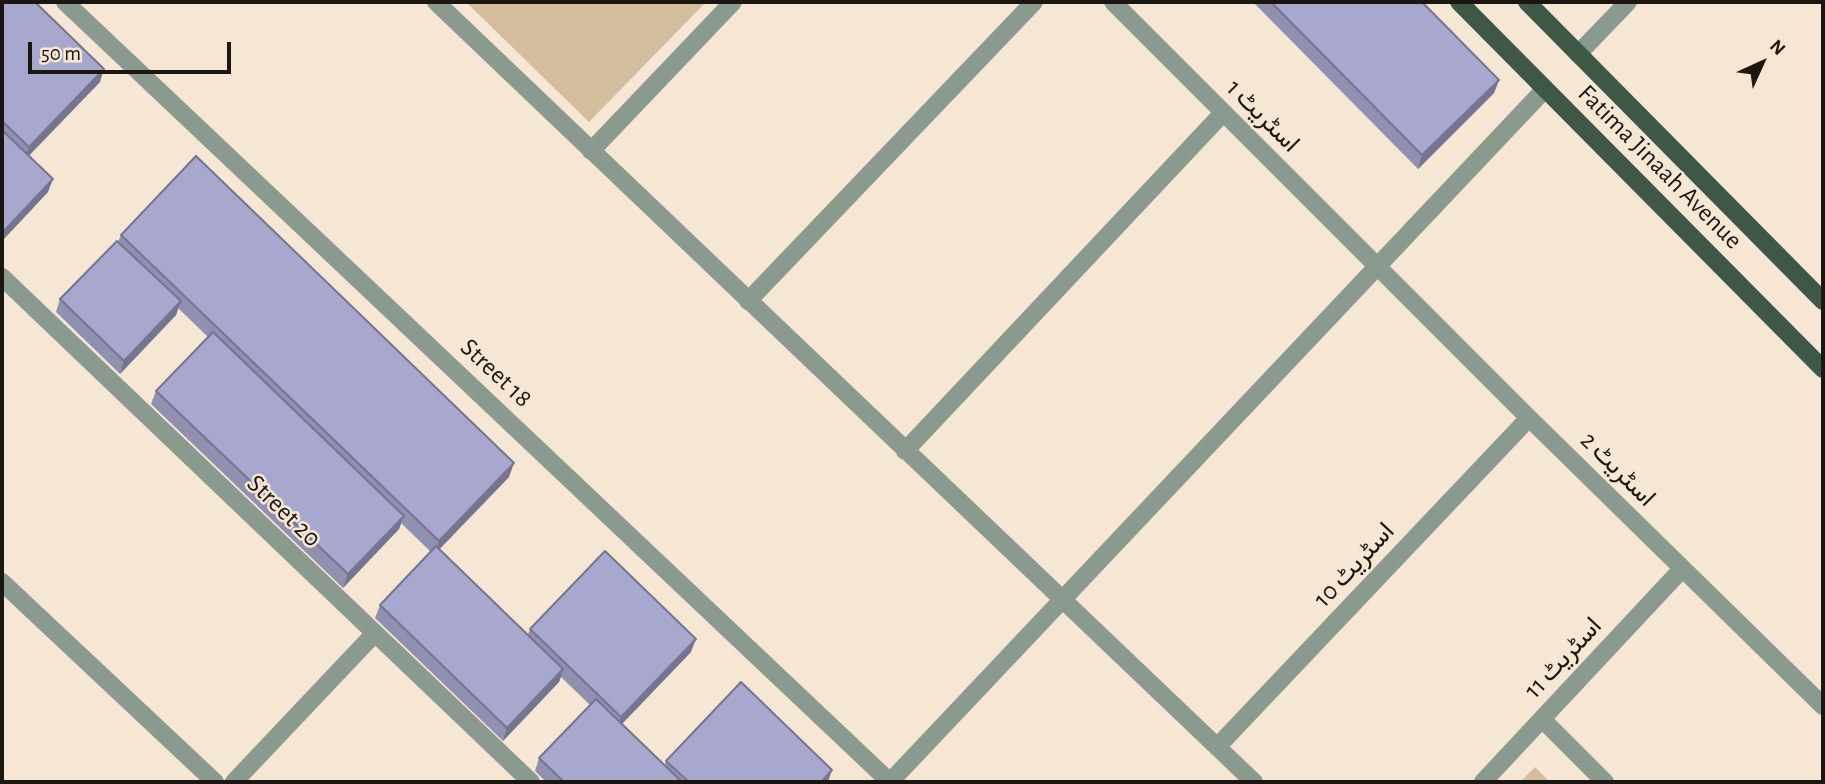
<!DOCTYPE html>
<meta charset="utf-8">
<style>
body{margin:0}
#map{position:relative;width:1825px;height:784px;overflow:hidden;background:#f6e7d5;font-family:"Alegreya Sans",sans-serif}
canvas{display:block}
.frame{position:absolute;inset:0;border:4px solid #1c1610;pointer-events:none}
.north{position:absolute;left:1727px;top:28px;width:70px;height:70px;-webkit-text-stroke:5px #f6e7d5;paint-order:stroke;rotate:45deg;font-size:19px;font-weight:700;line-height:28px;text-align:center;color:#1c1610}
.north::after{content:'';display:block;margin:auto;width:24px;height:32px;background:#1c1610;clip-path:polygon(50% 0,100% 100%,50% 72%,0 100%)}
.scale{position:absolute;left:28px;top:42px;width:203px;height:32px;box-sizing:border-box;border:4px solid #1c1610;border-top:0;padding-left:9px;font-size:21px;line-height:24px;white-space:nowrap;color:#1c1610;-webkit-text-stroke:5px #f6e7d5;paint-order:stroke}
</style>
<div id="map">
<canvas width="1825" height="784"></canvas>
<div class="frame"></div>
<div class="north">N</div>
<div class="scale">50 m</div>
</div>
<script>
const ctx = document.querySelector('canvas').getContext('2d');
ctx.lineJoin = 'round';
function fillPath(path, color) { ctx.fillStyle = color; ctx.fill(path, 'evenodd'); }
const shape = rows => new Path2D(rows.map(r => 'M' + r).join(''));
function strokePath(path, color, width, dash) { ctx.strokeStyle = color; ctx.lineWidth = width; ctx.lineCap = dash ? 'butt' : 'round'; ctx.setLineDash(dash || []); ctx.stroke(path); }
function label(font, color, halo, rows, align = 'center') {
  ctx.font = font + ' "Alegreya Sans",Vazirmatn,sans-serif'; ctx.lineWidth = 5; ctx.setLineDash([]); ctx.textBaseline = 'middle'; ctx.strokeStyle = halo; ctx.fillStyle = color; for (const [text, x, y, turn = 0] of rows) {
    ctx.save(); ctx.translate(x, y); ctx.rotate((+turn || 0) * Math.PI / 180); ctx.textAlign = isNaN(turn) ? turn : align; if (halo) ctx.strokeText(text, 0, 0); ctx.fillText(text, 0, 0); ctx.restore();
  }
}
fillPath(shape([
 [466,2,706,2,589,122],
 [1535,767,1550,782,1520,782]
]), '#d4bc9e');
strokePath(shape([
 [65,2,890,782],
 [436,2,1254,782],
 [1113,2,1529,418,1823,706],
 [1578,54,1628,2],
 [591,151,733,2],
 [2,277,531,782],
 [748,301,1034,2],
 [905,451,1223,113],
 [2,582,215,782],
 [1542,719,1605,782],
 [1217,747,1529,418],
 [234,782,375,633],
 [890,782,1545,89],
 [1483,782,1682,569]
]), '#8a9a8f', 18);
strokePath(shape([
 [1459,2,1823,369],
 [1527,2,1823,301]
]), '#3d5846', 18);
fillPath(shape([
 [2,2,100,82,29,156,48,192,2,241],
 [1253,2,1422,2,1499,80,1494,93,1418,169],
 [121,235,509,477,439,549,528,634,530,629,691,652,622,724,665,765,666,761,828,782,546,782,535,771,539,758,590,705,561,677,559,682,503,741,375,618,380,605,431,552,401,523,399,529,343,588,151,404,156,391,208,337,178,308,176,315,120,374,56,312,60,299,118,242]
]), '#9090b0');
fillPath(shape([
 [104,69,100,82,24,160,29,147],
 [1499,80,1494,93,1418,169,1422,155],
 [53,179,48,192,2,241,2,233],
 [181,301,176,315,120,374,124,361],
 [514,463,509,477,434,555,439,541],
 [404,516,399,529,343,588,348,574],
 [696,639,691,652,616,730,621,717],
 [563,669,559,682,503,741,507,728],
 [832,770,828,782,821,782]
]), '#767590');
const building = shape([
 [2,2,35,2,104,69,29,147,2,121,2,2],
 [1271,2,1422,2,1499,80,1422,155,1271,2],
 [2,130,53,179,2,233,2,130],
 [196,156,514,463,439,541,121,235,196,156],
 [117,241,181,301,124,361,60,299,117,241],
 [213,332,404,516,348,574,156,391,213,332],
 [436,546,563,669,507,728,380,605,436,546],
 [605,551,696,639,621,717,530,629,605,551],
 [741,682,832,770,821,782,689,782,666,761,741,682],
 [596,699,682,782,564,782,539,758,596,699]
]);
fillPath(building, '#a8a7cd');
strokePath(building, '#767590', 2);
label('26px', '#1c1610', '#f6e7d5', [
 ["اسٹریٹ 1",1263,116,45],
 ["Fatima Jinaah Avenue",1660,167,45],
 ["Street 18",496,373,43],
 ["اسٹریٹ 2",1618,469,45],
 ["Street 20",284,511,44],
 ["اسٹریٹ 10",1354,565,-47],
 ["اسٹریٹ 11",1563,658,-47]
]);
</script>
